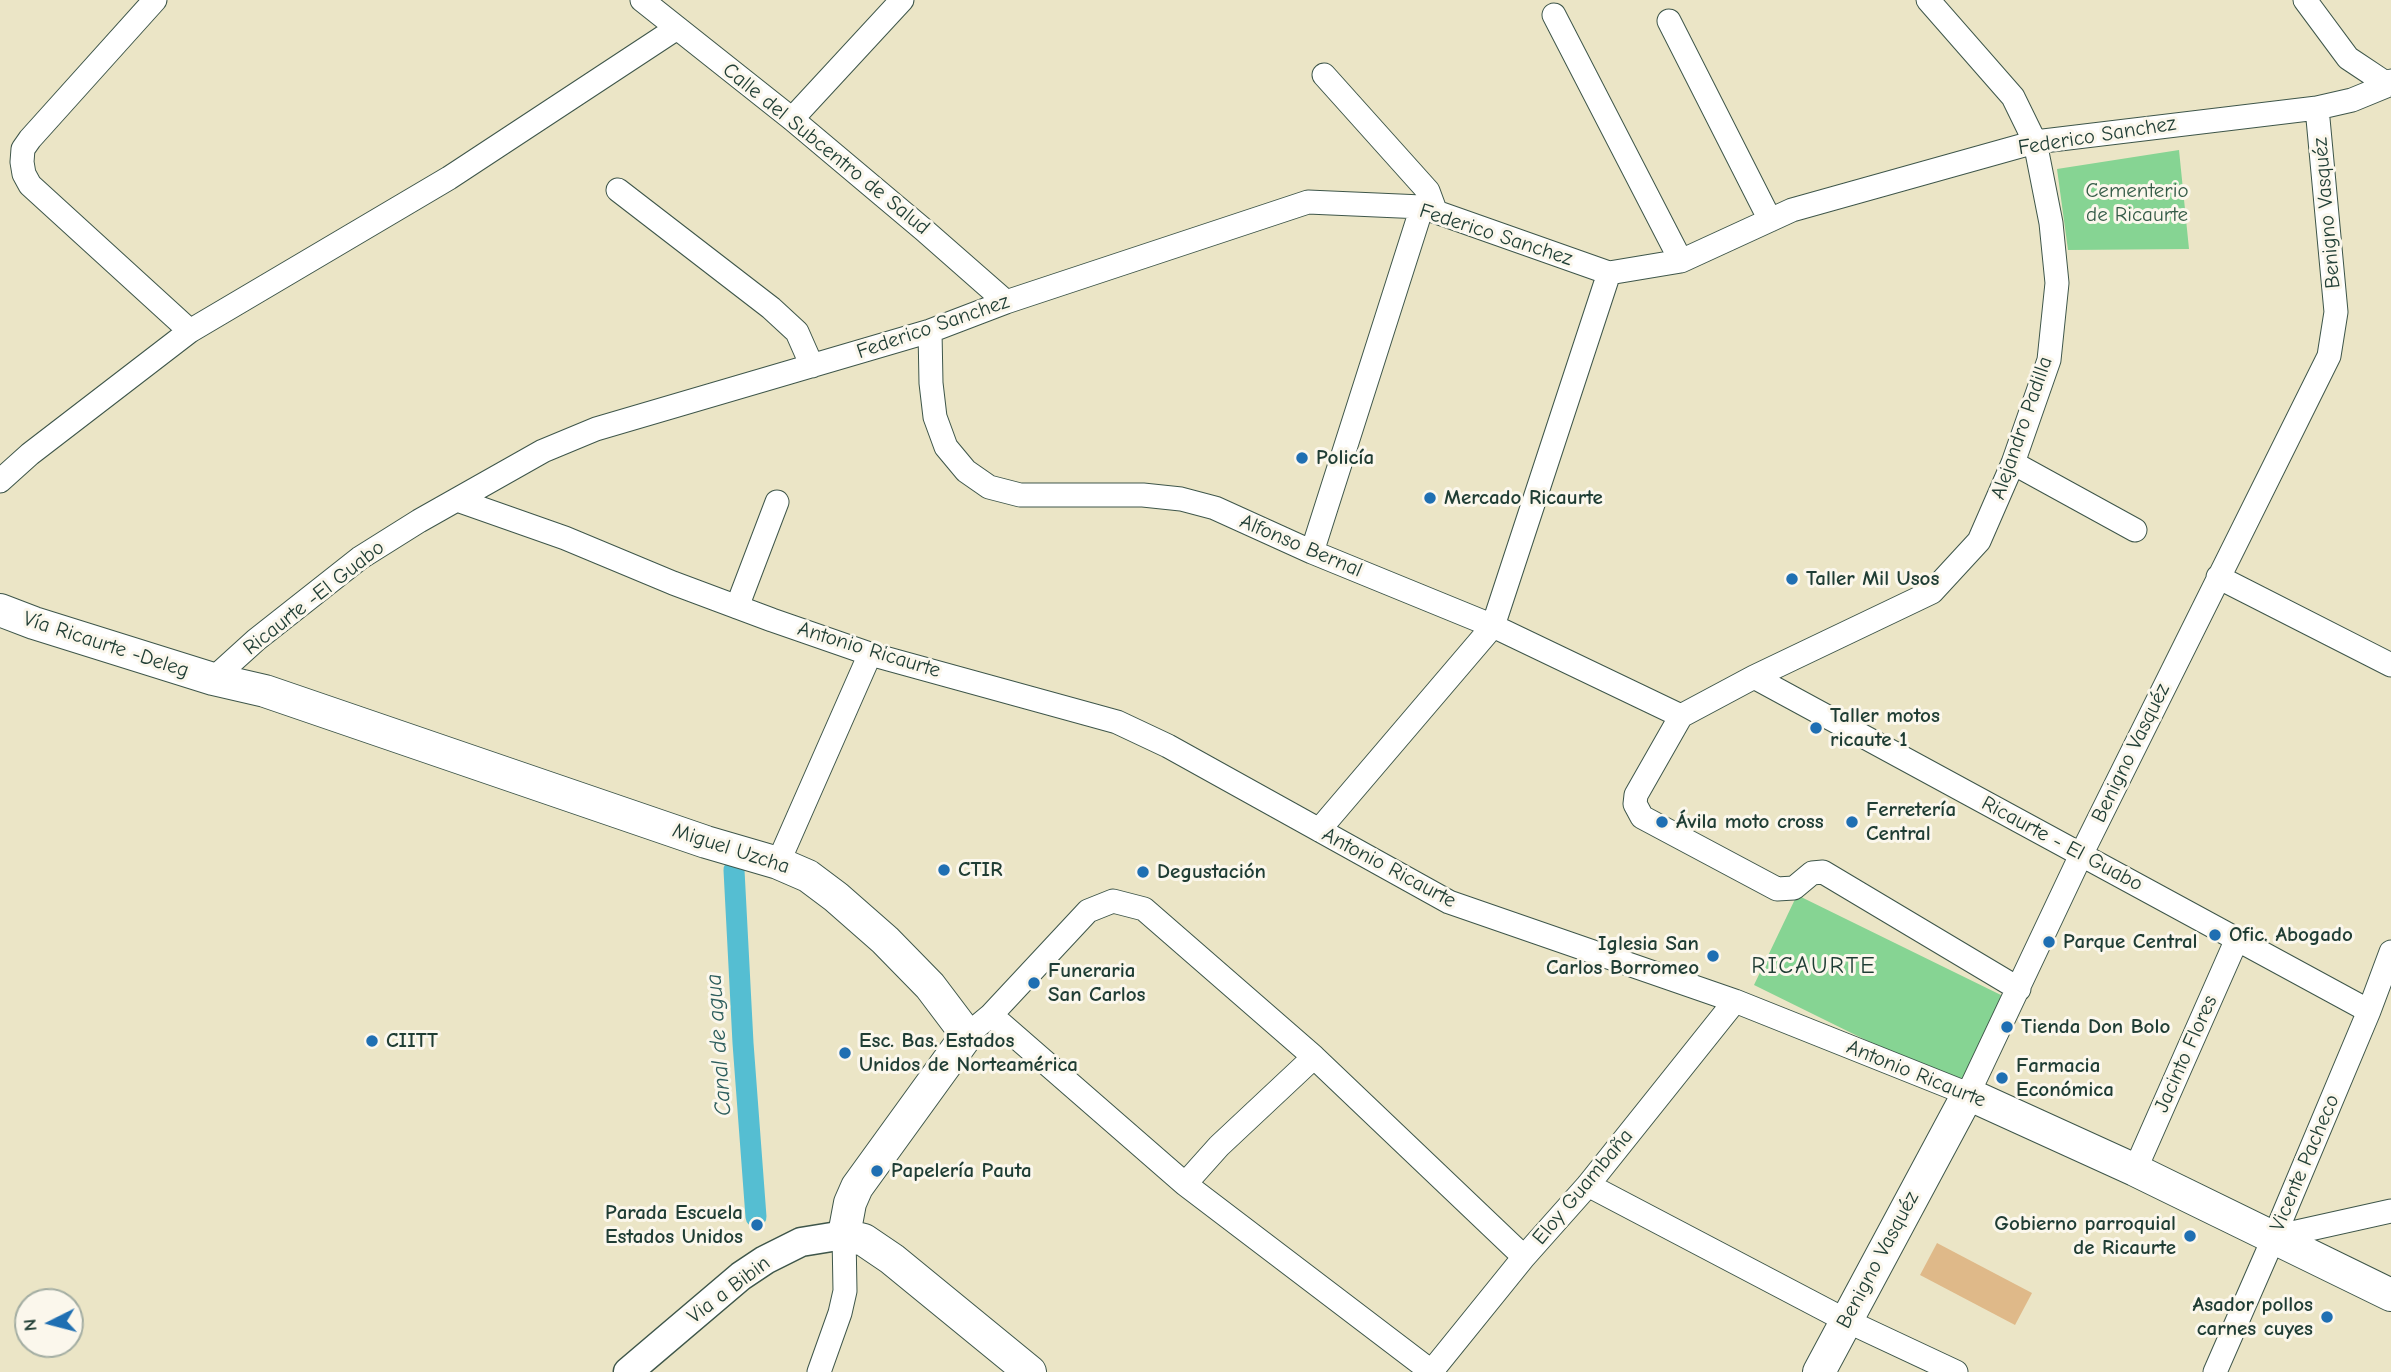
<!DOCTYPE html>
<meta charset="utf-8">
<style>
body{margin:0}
#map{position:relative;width:2391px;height:1372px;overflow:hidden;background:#ebe5c6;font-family:"Comic Neue",sans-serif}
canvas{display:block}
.north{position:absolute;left:14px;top:1288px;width:70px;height:70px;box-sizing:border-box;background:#fbf7ec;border:2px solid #a3ada2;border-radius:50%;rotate:264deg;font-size:19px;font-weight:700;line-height:28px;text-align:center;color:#1f3d34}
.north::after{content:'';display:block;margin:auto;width:24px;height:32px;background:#1f6fb2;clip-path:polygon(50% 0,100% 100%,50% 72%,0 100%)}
</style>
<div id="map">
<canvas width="2391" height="1372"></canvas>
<div class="north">N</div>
</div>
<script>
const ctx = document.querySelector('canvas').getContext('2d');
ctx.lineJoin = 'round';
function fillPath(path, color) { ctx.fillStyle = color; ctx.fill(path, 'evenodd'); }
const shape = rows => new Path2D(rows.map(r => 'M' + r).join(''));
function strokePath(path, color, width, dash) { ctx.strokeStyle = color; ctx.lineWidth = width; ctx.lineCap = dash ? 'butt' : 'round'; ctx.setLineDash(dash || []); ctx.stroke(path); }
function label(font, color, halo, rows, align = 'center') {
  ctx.font = font + ' "Comic Neue",sans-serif'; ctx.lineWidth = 6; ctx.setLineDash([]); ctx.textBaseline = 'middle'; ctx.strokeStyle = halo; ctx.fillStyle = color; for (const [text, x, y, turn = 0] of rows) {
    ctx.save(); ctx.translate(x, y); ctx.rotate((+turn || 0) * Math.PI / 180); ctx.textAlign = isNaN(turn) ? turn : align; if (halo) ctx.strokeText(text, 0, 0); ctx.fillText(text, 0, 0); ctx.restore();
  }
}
fillPath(shape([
 [2179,150,2189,249,2068,250,2057,169],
 [1797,895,2003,996,1959,1086,1754,985]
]), '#86d493');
strokePath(shape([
 [734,870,743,1043,756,1217]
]), '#55bed2', 21);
fillPath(shape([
 [1937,1243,2032,1293,2015,1325,1920,1275]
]), '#dfb989');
const minor = shape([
 [155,0,30,139,23,149,22,162,24,174,30,185,190,331],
 [642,0,792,119,924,230,1006,302],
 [2305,0,2348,58,2387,84,2391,81],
 [1554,15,1681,261],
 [1669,21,1770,220],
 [1324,75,1428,191,1435,210],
 [792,119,902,0],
 [618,190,771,308,797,332,812,366],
 [930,331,931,383,935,417,946,447,966,471,989,487,1020,495,1143,495,1181,499,1215,508,1312,552,1493,626,1681,716,1754,677,1932,592,1979,541,2013,463,2049,360,2057,283,2051,223,2035,142,2013,97,1928,0],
 [2013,463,2135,530],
 [0,481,30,454,190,331,449,178,677,28],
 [457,500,565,538,673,583,772,620,870,654,1117,722,1168,746,1449,902,1735,1001,1968,1094,2081,855,2329,356,2336,312,2317,108],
 [1312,552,1422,207],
 [2218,577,2391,665],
 [737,607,777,502],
 [1754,677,2369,1011],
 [213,679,256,640,360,558,419,521,543,451,596,429,930,331,1006,302,1308,202,1422,207,1609,273,1681,261,1792,210,2035,142,2317,108,2352,100,2391,84],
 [1681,716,1636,795,1635,804,1642,817,1777,889,1794,888,1812,873,1823,872,2019,989],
 [1319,830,1493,626,1609,273],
 [778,863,870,654],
 [991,1015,1185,1184,1432,1372],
 [967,1035,991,1015,1088,911,1113,901,1144,909,1314,1057,1524,1257],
 [2135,1170,2237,939],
 [1185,1184,1219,1146,1314,1057],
 [1588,1185,1845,1320,1956,1372],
 [2274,1237,2391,1211],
 [819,1372,840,1313,845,1291,844,1235],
 [1431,1372,1524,1257,1588,1185,1735,1001],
 [2215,1372,2274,1237,2369,1011,2391,952]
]);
const tertiary = shape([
 [628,1372,741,1276,765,1260,801,1242,844,1235]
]);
const secondary = shape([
 [0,610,34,623,213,679,265,691,706,842,778,863,808,876,836,897,885,940,930,986,967,1035,857,1187,850,1203,844,1235,864,1240,892,1259,1030,1372],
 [1819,1372,1968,1094,2135,1170,2391,1295]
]);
strokePath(minor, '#3e564a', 25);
strokePath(tertiary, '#3e564a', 31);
strokePath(secondary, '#3e564a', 34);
strokePath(minor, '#fff', 23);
strokePath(tertiary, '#fff', 28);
strokePath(secondary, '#fff', 32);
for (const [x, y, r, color] of [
 [1302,458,7,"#1f6fb2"],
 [1430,498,7,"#1f6fb2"],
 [1792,579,7,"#1f6fb2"],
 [1816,728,7,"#1f6fb2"],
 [1662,822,7,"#1f6fb2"],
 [1852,822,7,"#1f6fb2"],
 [944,870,7,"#1f6fb2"],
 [1143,872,7,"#1f6fb2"],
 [2215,935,7,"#1f6fb2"],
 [2049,942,7,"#1f6fb2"],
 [1713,956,7,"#1f6fb2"],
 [1034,983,7,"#1f6fb2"],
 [2007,1027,7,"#1f6fb2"],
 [372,1041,7,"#1f6fb2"],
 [845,1053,7,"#1f6fb2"],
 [2002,1078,7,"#1f6fb2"],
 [877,1171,7,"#1f6fb2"],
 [757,1225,7,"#1f6fb2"],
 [2190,1236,7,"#1f6fb2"],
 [2327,1317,7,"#1f6fb2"]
]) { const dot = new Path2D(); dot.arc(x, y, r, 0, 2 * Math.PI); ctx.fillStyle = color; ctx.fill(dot); strokePath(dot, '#fbf7ec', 2.5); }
label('21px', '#1f3d34', '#fbf7ec', [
 ["Federico Sanchez",2097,136,-9],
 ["Calle del Subcentro de Salud",826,149,39],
 ["Benigno Vasquéz",2327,213,-95],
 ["Federico Sanchez",1496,235,18],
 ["Federico Sanchez",933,327,-19],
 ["Alejandro Padilla",2022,428,-71],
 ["Alfonso Bernal",1301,546,23],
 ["Ricaurte -El Guabo",314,598,-38],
 ["Vía Ricaurte -Deleg",106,645,18],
 ["Antonio Ricaurte",869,650,17],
 ["Benigno Vasquéz",2131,753,-64],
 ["Ricaurte - El Guabo",2062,844,28],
 ["Miguel Uzcha",731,849,18],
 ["Antonio Ricaurte",1389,868,28],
 ["Jacinto Flores",2186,1054,-66],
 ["Antonio Ricaurte",1916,1074,22],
 ["Vicente Pacheco",2305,1163,-67],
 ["Eloy Guambaña",1583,1187,-50],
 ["Benigno Vasquéz",1878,1260,-62],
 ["Via a Bibin",729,1290,-37]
]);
label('21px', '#345b47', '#fbf7ec', [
 ["Cementerio",2137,191],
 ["de Ricaurte",2137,215]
]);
label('bold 21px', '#1f3d34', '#fbf7ec', [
 ["Policía",1316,458],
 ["Mercado Ricaurte",1444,498],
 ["Taller Mil Usos",1806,579],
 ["Taller motos",1830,716],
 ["ricaute 1",1830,740],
 ["Ferretería",1866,810],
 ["Central",1866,834],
 ["Ávila moto cross",1676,822],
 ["CTIR",958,870],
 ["Degustación",1157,872],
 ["Ofic. Abogado",2229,935],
 ["Parque Central",2063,942],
 ["Iglesia San",1699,944,"right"],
 ["Carlos Borromeo",1699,968,"right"],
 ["Funeraria",1048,971],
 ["San Carlos",1048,995],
 ["Tienda Don Bolo",2021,1027],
 ["CIITT",386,1041],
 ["Esc. Bas. Estados",859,1041],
 ["Unidos de Norteamérica",859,1065],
 ["Farmacia",2016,1066],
 ["Económica",2016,1090],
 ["Papelería Pauta",891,1171],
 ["Parada Escuela",743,1213,"right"],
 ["Estados Unidos",743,1237,"right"],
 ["Gobierno parroquial",2176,1224,"right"],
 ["de Ricaurte",2176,1248,"right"],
 ["Asador pollos",2313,1305,"right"],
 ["carnes cuyes",2313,1329,"right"]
], 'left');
label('italic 23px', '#2c5d5c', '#fbf7ec', [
 ["Canal de agua",719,1045,-94]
]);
ctx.letterSpacing = '2px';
label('24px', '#1f3d34', '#fbf7ec', [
 ["RICAURTE",1814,966]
]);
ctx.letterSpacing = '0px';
</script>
